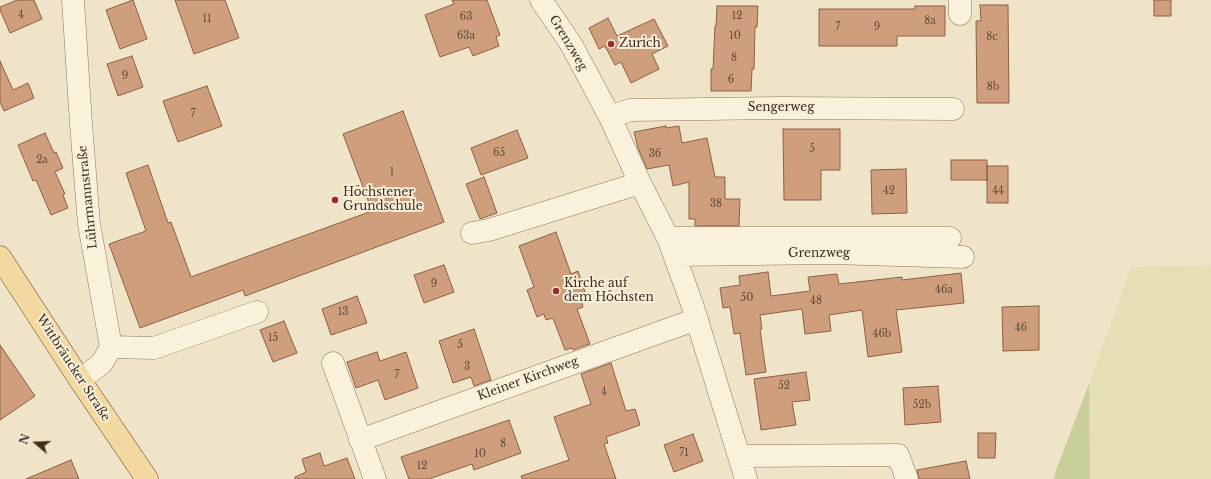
<!DOCTYPE html>
<meta charset="utf-8">
<style>
body{margin:0}
#map{position:relative;width:1211px;height:479px;overflow:hidden;background:#f0e4c8;font-family:"Libre Baskerville",serif}
canvas{display:block}
.north{position:absolute;left:16px;top:423px;width:40px;height:40px;-webkit-text-stroke:3px #f7eed8;paint-order:stroke;rotate:289deg;font-size:11px;font-weight:700;line-height:16px;text-align:center;color:#3d2e20}
.north::after{content:'';display:block;margin:auto;width:14px;height:18px;background:#3d2e20;clip-path:polygon(50% 0,100% 100%,50% 72%,0 100%)}
</style>
<div id="map">
<canvas width="1211" height="479"></canvas>
<div class="north">N</div>
</div>
<script>
const ctx = document.querySelector('canvas').getContext('2d');
ctx.lineJoin = 'round';
function fillPath(path, color) { ctx.fillStyle = color; ctx.fill(path, 'evenodd'); }
const shape = rows => new Path2D(rows.map(r => 'M' + r).join(''));
function strokePath(path, color, width, dash) { ctx.strokeStyle = color; ctx.lineWidth = width; ctx.lineCap = dash ? 'butt' : 'round'; ctx.setLineDash(dash || []); ctx.stroke(path); }
function label(font, color, halo, rows, align = 'center') {
  ctx.font = font + ' "Libre Baskerville",serif'; ctx.lineWidth = 4; ctx.setLineDash([]); ctx.textBaseline = 'middle'; ctx.strokeStyle = halo; ctx.fillStyle = color; for (const [text, x, y, turn = 0] of rows) {
    ctx.save(); ctx.translate(x, y); ctx.rotate((+turn || 0) * Math.PI / 180); ctx.textAlign = isNaN(turn) ? turn : align; if (halo) ctx.strokeText(text, 0, 0); ctx.fillText(text, 0, 0); ctx.restore();
  }
}
fillPath(shape([
 [1211,265,1211,479,1090,479,1089,384,1131,267]
]), '#e6deb5');
fillPath(shape([
 [1089,384,1090,479,1054,479,1056,470]
]), '#c9cf9b');
const building = shape([
 [17,0,34,0,42,19,10,33,0,10,0,7,17,0],
 [133,0,147,39,120,49,106,10,133,0],
 [175,0,225,0,239,38,194,54,175,0],
 [452,0,487,0,500,35,496,37,499,46,473,56,469,47,440,57,425,15,454,4,452,0],
 [1154,0,1171,0,1171,16,1154,16,1154,0],
 [980,5,1008,5,1009,103,977,103,976,21,981,21,980,5],
 [717,6,758,6,757,27,755,27,754,69,752,69,751,91,711,91,711,69,713,69,715,26,716,26,717,6],
 [915,6,945,6,945,36,897,36,897,46,819,46,819,9,915,9,915,6],
 [608,18,617,36,654,19,668,46,652,54,659,69,631,83,621,62,615,65,605,46,599,49,589,28,608,18],
 [132,56,143,87,118,96,107,64,132,56],
 [0,61,13,90,28,83,34,98,4,111,0,102,0,61],
 [207,86,222,126,178,142,163,101,207,86],
 [403,111,444,222,245,296,243,290,140,328,109,244,146,231,126,173,148,165,168,223,171,222,191,277,372,211,343,134,403,111],
 [666,126,666,128,679,126,682,143,707,138,715,177,725,177,725,199,740,199,739,226,695,226,695,219,689,219,689,182,673,186,669,165,647,169,638,148,634,132,666,126],
 [783,129,840,129,840,170,821,170,821,200,784,200,783,129],
 [517,130,528,158,481,175,471,148,517,130],
 [45,133,54,153,56,152,63,168,55,172,65,194,63,195,68,208,51,215,36,180,33,181,18,145,45,133],
 [951,160,987,160,987,180,951,180,951,160],
 [987,166,1008,166,1008,203,987,203,987,166],
 [906,169,907,213,872,214,871,170,906,169],
 [484,177,497,213,480,219,466,184,484,177],
 [556,232,571,274,578,271,585,292,579,294,583,307,577,309,590,344,573,350,572,348,565,350,553,318,546,320,544,314,537,317,527,290,534,287,519,246,556,232],
 [444,265,454,292,424,303,414,275,444,265],
 [768,272,771,296,810,291,808,277,837,274,839,284,902,277,902,280,961,273,964,303,896,310,902,352,868,357,862,310,829,315,831,331,805,334,802,309,760,315,762,329,760,330,766,372,746,375,740,333,734,334,730,307,723,308,720,288,740,285,739,276,768,272],
 [357,296,367,323,331,335,322,309,357,296],
 [1039,306,1039,350,1003,351,1002,307,1039,306],
 [284,321,297,353,273,362,260,330,284,321],
 [474,329,491,380,474,386,471,377,453,383,439,341,474,329],
 [0,345,35,396,0,420,0,345],
 [377,352,380,361,406,352,418,388,385,400,378,380,356,388,347,362,377,352],
 [611,363,626,411,635,409,640,425,606,437,608,443,604,444,616,479,522,479,521,476,569,460,554,417,591,404,581,374,611,363],
 [806,372,810,400,792,402,796,425,761,430,754,379,806,372],
 [938,386,941,422,905,425,903,388,938,386],
 [509,420,521,453,474,470,472,464,429,479,409,479,401,457,509,420],
 [978,433,996,433,995,458,978,458,978,433],
 [693,434,703,461,674,472,664,445,693,434],
 [320,453,324,466,347,458,355,479,295,479,295,477,306,472,302,459,320,453],
 [71,460,79,479,26,479,71,460],
 [966,461,970,479,919,479,917,470,966,461]
]);
fillPath(building, '#cf9f7d');
strokePath(building, '#8d5f41', 1);
const minor = shape([
 [73,0,81,124,89,224,111,347,102,363,80,380],
 [541,0,571,44,610,117,640,183,668,238,692,304,746,479],
 [960,0,960,14],
 [610,117,630,110,780,108,953,109],
 [472,233,489,230,640,183],
 [668,238,950,238],
 [675,255,833,253,963,257],
 [111,347,154,348,257,312],
 [333,363,375,479],
 [360,440,697,319],
 [739,456,898,455,907,479]
]);
const major = shape([
 [0,257,80,380,147,479]
]);
strokePath(minor, '#8d765c', 23);
strokePath(major, '#5b4430', 23);
strokePath(minor, '#faf1dc', 22);
strokePath(major, '#f3d9a0', 22);
for (const [x, y, r, color] of [
 [611,44,4,"#9e2a2b"],
 [335,200,4,"#9e2a2b"],
 [556,291,4,"#9e2a2b"]
]) { const dot = new Path2D(); dot.arc(x, y, r, 0, 2 * Math.PI); ctx.fillStyle = color; ctx.fill(dot); strokePath(dot, '#f7eed8', 1.5); }
label('10px', '#624a37', null, [
 ["4",21,15],
 ["12",737,16],
 ["63",466,17],
 ["11",207,19],
 ["8a",930,21],
 ["7",838,27],
 ["9",877,27],
 ["63a",466,36],
 ["10",735,36],
 ["8c",992,37],
 ["8",734,58],
 ["9",125,76],
 ["6",731,80],
 ["8b",993,87],
 ["7",193,114],
 ["5",812,149],
 ["65",499,153],
 ["36",655,154],
 ["2a",42,160],
 ["1",392,172],
 ["42",889,191],
 ["44",998,191],
 ["38",716,204],
 ["9",434,284],
 ["46a",944,290],
 ["50",747,298],
 ["48",816,301],
 ["13",343,312],
 ["46",1021,328],
 ["46b",882,334],
 ["15",273,338],
 ["5",460,345],
 ["3",467,367],
 ["7",397,375],
 ["52",784,386],
 ["4",604,392],
 ["52b",922,405],
 ["8",503,444],
 ["71",684,453],
 ["10",480,454],
 ["12",422,466]
]);
label('12px', '#3d2e20', '#f7eed8', [
 ["Grenzweg",568,43,59],
 ["Sengerweg",781,108],
 ["Lührmannstraße",88,197,-96],
 ["Grenzweg",819,254],
 ["Wittbräucker Straße",73,368,57],
 ["Kleiner Kirchweg",528,379,-20]
]);
label('12px', '#3d2e20', '#f7eed8', [
 ["Zurich",619,44],
 ["Höchstener",343,193],
 ["Grundschule",343,207],
 ["Kirche auf",564,284],
 ["dem Höchsten",564,298]
], 'left');
</script>
